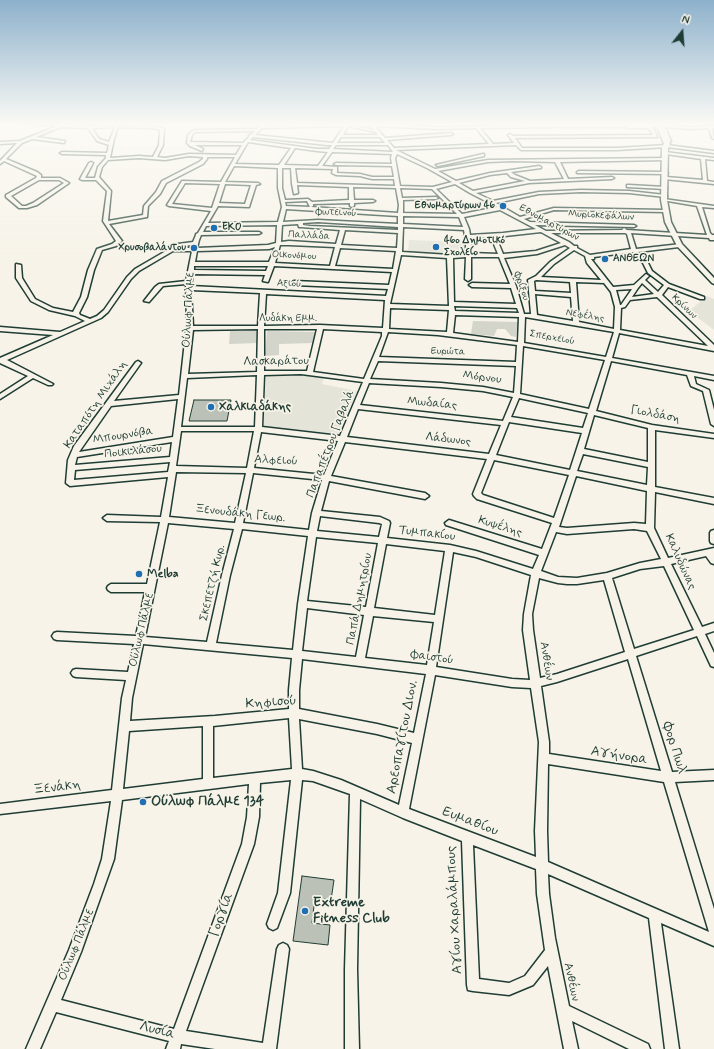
<!DOCTYPE html>
<meta charset="utf-8">
<style>
body{margin:0}
#map{position:relative;width:714px;height:1049px;overflow:hidden;background:#f7f3e8;font-family:Mynerve,sans-serif}
canvas{display:block}
.north{position:absolute;left:662px;top:12px;width:40px;height:40px;-webkit-text-stroke:3px #f7f3e8;paint-order:stroke;rotate:17deg;font-size:11px;font-weight:700;line-height:16px;text-align:center;color:#1f3d34}
.north::after{content:'';display:block;margin:auto;width:14px;height:18px;background:#1f3d34;clip-path:polygon(50% 0,100% 100%,50% 72%,0 100%)}
</style>
<div id="map">
<canvas width="714" height="1049"></canvas>
<div class="north">N</div>
</div>
<script>
const ctx = document.querySelector('canvas').getContext('2d');
ctx.lineJoin = 'round';
function fillPath(path, color) { ctx.fillStyle = color; ctx.fill(path, 'evenodd'); }
const shape = rows => new Path2D(rows.map(r => 'M' + r).join(''));
function strokePath(path, color, width, dash) { ctx.strokeStyle = color; ctx.lineWidth = width; ctx.lineCap = dash ? 'butt' : 'round'; ctx.setLineDash(dash || []); ctx.stroke(path); }
function label(font, color, halo, rows, align = 'center') {
  ctx.font = font + ' Mynerve,sans-serif'; ctx.lineWidth = 3.5; ctx.setLineDash([]); ctx.textBaseline = 'middle'; ctx.strokeStyle = halo; ctx.fillStyle = color; for (const [text, x, y, turn = 0] of rows) {
    ctx.save(); ctx.translate(x, y); ctx.rotate((+turn || 0) * Math.PI / 180); ctx.textAlign = isNaN(turn) ? turn : align; if (halo) ctx.strokeText(text, 0, 0); ctx.fillText(text, 0, 0); ctx.restore();
  }
}
fillPath(shape([
 [409,240,462,242,465,243,463,253,452,255,408,252],
 [707,296,714,299,714,330,689,311],
 [309,374,324,375,322,384,357,391,338,434,263,427,266,375]
]), '#e5e4d9');
fillPath(shape([
 [473,321,518,322,516,337,511,336,505,329,497,329,494,336,471,334],
 [230,331,258,331,258,343,229,344],
 [267,331,316,332,313,343,279,344,279,355,265,356]
]), '#d3d5ca');
const building = shape([
 [194,400,231,400,227,421,189,421,194,400],
 [302,876,334,880,331,900,315,898,312,923,330,925,328,945,293,941,302,876]
]);
fillPath(building, '#bbc1b6');
strokePath(building, '#1f3d34', 1);
const minor = shape([
 [20,123,84,126,153,126,162,128,164,129,163,145,157,157,165,158,189,154,236,155,242,145,195,145,203,149,202,151,190,146,187,143,188,135,194,130,257,129,258,126,263,123,267,123,264,126,347,124,374,130,369,125,370,123,438,127,552,125,554,126,552,127,480,128,493,144,514,143,508,135,510,134,513,136,653,135,651,131,647,128,628,128,626,127,628,126,648,126,654,129,657,137,515,138,522,148,617,148,667,145,714,151,714,153,667,147,617,150,521,150,516,145,396,150,435,169,488,160,665,158,667,159,665,160,560,162,568,179,612,177,614,178,612,179,529,183,476,193,493,201,539,192,581,190,629,191,665,195,667,196,665,197,629,193,581,192,539,194,496,203,520,217,554,208,665,210,667,211,665,212,554,210,524,219,530,222,634,225,636,226,634,227,535,225,546,231,622,230,624,228,627,230,707,235,697,206,662,200,664,199,714,206,714,208,702,207,710,233,712,235,714,235,714,240,710,240,709,238,631,233,636,249,681,244,682,245,679,247,638,252,647,261,652,271,669,284,704,297,704,299,700,299,668,287,662,295,714,345,714,351,619,333,612,358,714,376,714,380,694,376,696,384,709,390,714,410,714,426,711,424,703,391,691,386,687,375,611,361,596,411,652,425,714,434,714,438,655,430,655,487,714,498,714,504,655,492,654,528,668,558,714,548,714,564,711,563,706,556,671,564,702,627,714,623,714,631,705,634,714,653,714,667,711,666,697,636,636,656,672,772,714,770,714,780,675,782,714,909,714,946,661,923,679,1049,665,1049,649,918,548,874,549,894,555,938,569,1006,648,1044,650,1049,629,1049,572,1021,578,1049,564,1049,548,966,533,985,509,995,473,991,468,990,467,985,462,841,403,818,360,799,357,969,359,1049,345,1049,345,969,350,794,313,781,302,780,290,893,277,928,273,930,269,928,267,924,278,893,291,780,260,783,259,817,254,844,186,1031,263,1043,277,949,279,945,283,943,287,945,289,949,276,1049,215,1049,181,1044,180,1049,166,1049,169,1041,56,1012,40,1049,26,1049,69,950,94,884,102,859,111,801,0,814,0,804,112,790,122,698,126,680,76,677,73,676,71,673,73,670,76,669,128,672,134,644,57,640,54,639,52,636,54,633,57,632,136,636,145,592,111,592,108,590,107,588,108,586,111,584,147,584,160,522,107,521,103,518,107,515,161,517,168,477,70,486,66,483,68,460,74,446,136,362,138,361,141,363,114,401,179,395,187,323,186,284,163,286,149,302,144,301,155,287,159,284,186,281,192,251,173,251,139,271,131,279,108,312,101,318,7,360,53,384,52,385,48,385,33,378,0,399,0,394,28,376,0,363,0,358,53,335,0,331,0,327,60,332,85,321,75,316,49,310,31,301,16,278,16,264,21,265,22,278,35,299,53,308,73,312,81,297,88,270,97,249,112,244,116,241,103,221,107,191,96,180,82,180,80,179,89,163,91,162,93,163,85,178,95,178,98,167,106,158,106,155,62,154,60,153,62,152,107,153,109,145,97,141,88,128,61,127,36,137,65,141,64,143,32,139,22,143,6,159,37,172,41,175,41,178,60,178,69,183,37,205,27,208,19,208,6,197,6,195,36,178,37,176,4,161,0,164,0,161,17,143,0,144,0,142,20,141,57,126,20,123],
 [344,126,333,143,255,135,262,128,344,126],
 [348,126,376,132,378,135,343,135,348,126],
 [375,126,438,129,476,128,489,144,394,148,387,140,451,135,453,134,451,133,385,138,375,126],
 [115,127,109,142,99,139,92,128,115,127],
 [118,127,153,128,160,130,159,145,153,157,139,156,110,158,114,139,118,127],
 [255,131,251,135,249,135,249,137,243,143,190,142,192,135,195,132,255,131],
 [253,137,327,145,332,145,329,149,317,149,250,140,253,137],
 [341,137,380,137,385,143,337,143,341,137],
 [248,142,291,148,279,165,235,164,248,142],
 [336,145,388,145,393,152,333,149,336,145],
 [295,148,317,151,328,152,318,166,284,165,295,148],
 [332,152,392,154,391,158,392,164,336,163,334,164,336,165,392,166,394,177,372,177,360,174,337,173,337,167,322,166,332,152],
 [397,154,427,168,452,182,433,187,400,186,395,158,397,154],
 [189,156,203,157,203,159,199,162,162,181,156,192,144,206,143,215,108,221,111,191,99,177,102,167,108,160,139,158,165,160,189,156],
 [207,157,235,157,221,182,182,181,167,205,169,206,211,211,198,233,196,234,196,235,193,242,178,244,135,269,127,277,104,310,97,316,90,319,80,315,79,313,87,297,94,270,102,250,116,246,122,241,109,224,147,217,148,206,160,194,166,183,203,164,207,159,207,157],
 [512,161,555,162,564,179,530,181,515,175,511,172,541,168,541,167,539,166,490,173,456,181,438,171,488,162,512,161],
 [234,166,278,168,278,188,282,207,278,222,208,223,218,206,249,207,256,185,260,184,258,183,225,182,234,166],
 [282,168,291,168,292,184,294,194,298,193,297,185,349,187,349,200,312,202,308,199,285,200,282,188,282,168],
 [295,168,333,169,332,173,336,175,360,176,372,179,394,179,395,186,297,183,295,168],
 [507,173,511,177,525,181,473,191,459,183,490,175,507,173],
 [39,180,59,180,64,183,33,203,26,206,22,206,11,196,39,180],
 [185,183,220,184,212,208,172,204,185,183],
 [225,184,251,185,245,204,219,203,225,184],
 [455,184,470,193,497,207,462,214,436,189,455,184],
 [353,187,396,188,399,205,398,213,311,207,313,206,313,204,350,203,350,206,352,207,354,206,354,203,373,202,375,201,373,200,354,200,353,187],
 [400,188,432,189,457,214,403,213,403,200,436,199,438,198,436,197,402,198,400,188],
 [307,201,310,207,286,206,285,202,307,201],
 [286,209,398,216,398,224,318,220,283,222,286,209],
 [500,210,536,229,503,233,470,235,469,229,464,217,500,210],
 [403,216,459,217,463,227,403,224,403,216],
 [318,222,398,227,398,230,310,226,303,225,303,223,318,222],
 [298,224,299,227,301,227,340,230,336,244,289,241,281,242,282,225,298,224],
 [277,225,276,243,268,245,197,248,199,240,201,235,259,234,261,233,259,232,203,232,206,226,277,225],
 [403,227,464,230,466,242,466,254,450,255,402,252,403,227],
 [345,230,398,233,397,248,341,245,345,230],
 [541,232,561,243,536,251,503,254,496,237,541,232],
 [551,233,625,233,627,234,631,249,590,255,577,248,577,246,574,246,569,242,551,233],
 [491,237,498,254,471,253,471,238,491,237],
 [193,245,192,248,178,248,181,246,193,245],
 [280,245,289,245,335,247,330,266,275,263,280,245],
 [565,245,570,248,550,262,536,276,528,280,531,314,524,314,516,286,504,258,537,254,565,245],
 [275,247,269,262,195,262,197,251,269,249,275,247],
 [340,248,396,251,393,269,335,266,340,248],
 [574,250,585,256,587,263,601,280,541,277,554,264,574,250],
 [633,252,643,263,648,273,664,285,658,292,645,280,649,276,646,274,634,285,613,287,591,259,594,259,594,257,633,252],
 [401,255,447,258,449,306,390,304,401,255],
 [466,257,465,279,468,281,471,279,471,257,499,257,510,284,472,283,469,285,472,287,511,288,516,304,454,302,453,258,466,257],
 [194,266,268,266,266,271,194,270,194,266],
 [274,266,392,272,389,285,294,281,291,283,294,285,388,289,386,296,191,286,193,274,265,275,263,281,268,282,274,266],
 [536,280,570,282,571,293,535,291,534,281,536,280],
 [576,282,604,283,611,292,615,307,614,329,579,322,576,282],
 [642,283,654,294,632,297,638,288,642,283],
 [632,289,621,305,620,305,616,290,632,289],
 [191,290,260,293,258,326,193,326,191,290],
 [266,294,385,300,383,328,320,325,264,326,266,294],
 [535,294,571,297,573,321,537,315,535,294],
 [657,297,708,346,620,330,621,308,625,307,630,300,657,297],
 [454,306,517,308,519,313,455,311,454,306],
 [390,308,449,310,447,332,389,329,390,308],
 [455,315,519,317,518,342,453,333,455,315],
 [525,317,614,332,606,357,524,343,525,317],
 [258,329,257,372,188,374,193,330,258,329],
 [264,329,317,329,307,371,264,371,264,329],
 [323,329,382,332,382,336,364,379,313,372,323,329],
 [388,332,438,335,517,345,516,362,379,357,388,332],
 [523,346,605,360,589,409,520,394,523,346],
 [378,361,516,366,514,393,483,387,441,383,370,379,378,361],
 [301,374,363,382,340,436,262,427,264,375,301,374],
 [257,375,255,427,181,427,187,378,257,375],
 [369,383,441,387,483,391,513,397,503,421,360,405,369,383],
 [519,398,588,413,583,428,511,417,519,398],
 [178,399,173,437,79,452,111,406,178,399],
 [358,409,501,425,489,454,347,437,358,409],
 [594,415,648,428,648,462,584,449,594,415],
 [509,422,582,433,570,470,496,455,509,422],
 [181,431,254,431,247,468,176,466,181,431],
 [261,432,338,441,324,475,254,468,261,432],
 [172,442,170,457,75,465,77,457,172,442],
 [345,442,487,459,473,494,474,496,477,499,552,523,542,549,449,520,445,523,446,525,539,555,533,569,476,551,450,545,387,538,390,523,389,521,380,517,321,511,329,481,425,499,429,496,425,493,331,476,345,442],
 [583,454,648,467,647,485,577,471,583,454],
 [494,460,569,475,554,518,483,495,481,493,494,460],
 [170,462,168,472,74,480,75,470,170,462],
 [176,472,246,473,235,523,169,517,176,472],
 [253,473,322,480,312,513,309,530,243,523,253,473],
 [576,476,647,491,646,524,634,523,567,528,559,527,576,476],
 [320,516,379,523,382,524,379,537,317,531,320,516],
 [168,523,234,529,222,575,207,642,145,637,168,523],
 [242,529,308,536,298,604,293,650,216,643,230,575,242,529],
 [634,529,647,531,661,559,640,563,607,573,577,578,558,577,541,571,556,532,567,534,634,529],
 [316,537,378,543,366,607,307,601,316,537],
 [386,544,445,551,435,615,374,608,386,544],
 [453,552,476,557,531,575,524,614,523,630,530,680,512,679,436,667,453,552],
 [664,566,694,630,634,649,612,578,640,569,664,566],
 [539,578,558,583,567,584,577,584,604,580,625,652,557,674,540,678,533,630,532,614,539,578],
 [307,608,364,615,356,657,302,651,307,608],
 [373,616,434,622,427,665,365,658,373,616],
 [143,644,292,658,289,690,289,709,215,716,130,721,132,698,143,644],
 [302,659,426,674,414,733,377,724,299,709,299,690,302,659],
 [628,659,661,771,549,754,549,742,541,686,557,682,628,659],
 [435,675,512,687,531,688,539,742,535,831,536,857,409,809,435,675],
 [289,718,292,769,213,778,213,726,289,718],
 [299,719,377,734,412,743,399,805,341,780,313,771,302,769,299,719],
 [203,726,203,779,123,789,129,731,203,726],
 [548,764,664,782,709,932,548,862,547,831,548,764],
 [249,784,247,817,242,844,174,1029,61,1000,81,952,114,859,122,800,249,784],
 [473,845,536,869,537,894,545,950,525,976,509,983,479,979,473,845],
 [662,125,691,127,714,126,714,128,712,128,714,139,712,138,709,128,691,129,665,127,671,141,668,144,666,144,667,141,662,125],
 [665,152,714,158,714,160,705,159,707,181,714,182,714,184,664,179,664,177,666,177,703,180,701,159,666,154,665,154,665,152],
 [483,154,484,154,484,156,438,166,436,165,483,154],
 [579,171,666,172,668,173,666,174,577,173,577,172,579,171],
 [629,185,665,187,667,188,665,189,627,187,627,185,629,185],
 [714,530,714,544,711,543,710,541,710,533,711,531,714,530]
]);
const major = shape([
 [656,123,660,123,670,144,668,147,667,200,671,222,682,244,714,278,714,284,712,283,677,246,665,222,661,200,662,147,664,144,656,123]
]);
const highway = shape([
 [495,123,659,123,662,125,659,127,566,127,498,125,495,123]
]);
strokePath(minor, '#1f3d34', 3);
strokePath(major, '#1f3d34', 3);
strokePath(highway, '#1f3d34', 3);
fillPath(minor, '#f7f3e8');
fillPath(major, '#f7f3e8');
fillPath(highway, '#f7f3e8');
const sky = ctx.createLinearGradient(0, 0, 0, 270);
sky.addColorStop(0, '#8db1cc');
sky.addColorStop(0.46, '#fbfaf5');
sky.addColorStop(1, '#fbfaf500');
ctx.fillStyle = sky;
ctx.fillRect(0, 0, 714, 270);
for (const [x, y, r, color] of [
 [503,206,4,"#1f6fb2"],
 [214,228,4,"#1f6fb2"],
 [436,247,4,"#1f6fb2"],
 [194,248,4,"#1f6fb2"],
 [605,259,4,"#1f6fb2"],
 [211,407,4,"#1f6fb2"],
 [139,574,4,"#1f6fb2"],
 [143,802,4,"#1f6fb2"],
 [305,911,4,"#1f6fb2"]
]) { const dot = new Path2D(); dot.arc(x, y, r, 0, 2 * Math.PI); ctx.fillStyle = color; ctx.fill(dot); strokePath(dot, '#f7f3e8', 1.5); }
label('bold 10px', '#1f3d34', '#f7f3e8', [
 ["Εθνομαρτύρων 46",495,206,"right"],
 ["EKO",222,228],
 ["46ο Δημοτικό",444,241],
 ["Σχολείο",444,253],
 ["Χρυσοβαλάντου",186,248,"right"],
 ["ΑΝΘΕΩΝ",613,259]
], 'left');
label('10px', '#1f3d34', '#f7f3e8', [
 ["Φωτεινού",336,213,2],
 ["Μυριοκεφάλων",601,216,3],
 ["Εθνομαρτύρων",549,223,28],
 ["Παλλάδα",309,236,3],
 ["Οικονόμου",294,256,3],
 ["Αξιού",289,284,3],
 ["Φρίξου",521,286,71],
 ["Κρίνων",684,307,44],
 ["Νεφέλης",585,316,10],
 ["Λυδάκη Εμμ.",288,319],
 ["Σπερχειού",552,338,10],
 ["Ευρώτα",448,352,2]
]);
label('12px', '#1f3d34', '#f7f3e8', [
 ["Ούλωφ Πάλμε",189,310,-87],
 ["Λασκαράτου",276,362,-1],
 ["Μόρνου",482,378,7],
 ["Μωδαίας",432,404,6],
 ["Καταπότη Μιχάλη",96,405,-56],
 ["Γιολδάση",655,415,11],
 ["Μπουρνόβα",123,436,-9],
 ["Λάδωνος",448,440,7],
 ["Παπαπέτρου Γαβαλά",331,444,-69],
 ["Ποικιλάσου",133,452,-6],
 ["Αλφειού",276,461,3],
 ["Ξενουδάκη Γεωρ.",240,514,6],
 ["Κυψέλης",500,527,18],
 ["Τυμπακίου",427,534,7],
 ["Καλυδώνας",680,562,66],
 ["Σκεπετζή Κυρ.",213,583,-77],
 ["Παπά Δημητρίου",360,599,-79],
 ["Ούλωφ Πάλμε",142,630,-77],
 ["Φαιστού",432,658,8],
 ["Ανθέων",546,661,81],
 ["Ούλωφ Πάλμε",77,945,-68],
 ["Ανθέων",571,982,78]
]);
label('bold 12px', '#1f3d34', '#f7f3e8', [
 ["Χαλκιαδάκης",219,407],
 ["Melba",147,574]
], 'left');
label('14px', '#1f3d34', '#f7f3e8', [
 ["Κηφισού",271,703,-4],
 ["Αρεοπαγίτου Διον.",403,737,-79],
 ["Φορ Πωλ",674,748,73],
 ["Αγήνορα",619,756,9],
 ["Ξενάκη",57,788,-7],
 ["Ευμαθίου",470,822,21],
 ["Αγίου Χαραλάμπους",455,910,-93],
 ["Γοργία",222,915,-70],
 ["Λυσία",157,1031,14]
]);
label('bold 14px', '#1f3d34', '#f7f3e8', [
 ["Ούλωφ Πάλμε 134",151,802],
 ["Extreme",313,903],
 ["Fitness Club",313,919]
], 'left');
</script>
